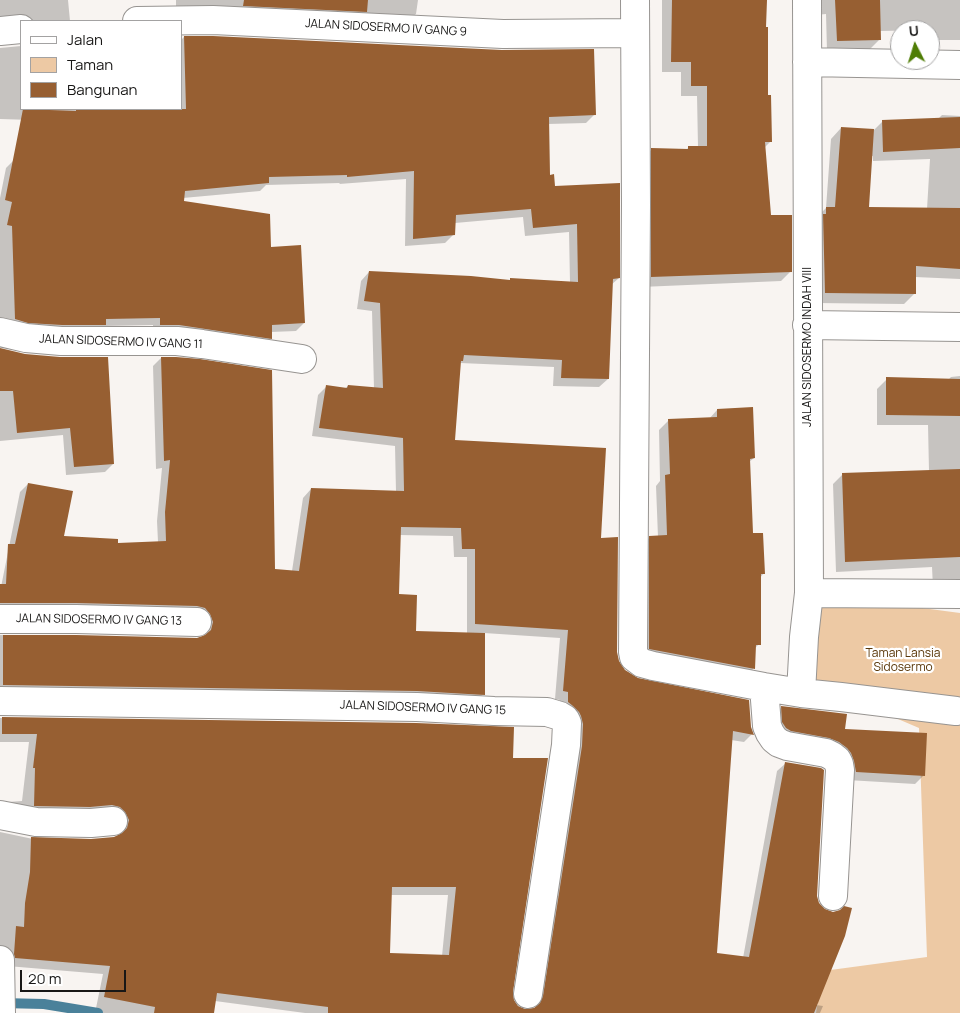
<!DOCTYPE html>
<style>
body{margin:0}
#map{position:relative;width:960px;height:1013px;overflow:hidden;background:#f8f4f1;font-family:Manrope,sans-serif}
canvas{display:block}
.legend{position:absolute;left:20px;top:20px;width:162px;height:90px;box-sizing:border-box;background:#fff;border:1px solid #a3a2a2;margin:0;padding:6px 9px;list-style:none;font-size:15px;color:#181716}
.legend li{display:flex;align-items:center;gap:10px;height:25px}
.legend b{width:25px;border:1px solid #a3a2a2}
.north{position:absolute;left:890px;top:20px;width:50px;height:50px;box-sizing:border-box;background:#fff;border:1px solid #a3a2a2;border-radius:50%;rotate:355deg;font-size:14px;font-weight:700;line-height:20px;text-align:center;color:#181716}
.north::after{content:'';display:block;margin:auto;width:18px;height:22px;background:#4f7d05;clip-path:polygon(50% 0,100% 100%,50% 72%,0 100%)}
.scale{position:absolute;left:20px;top:970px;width:106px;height:22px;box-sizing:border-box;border:2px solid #181716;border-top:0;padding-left:6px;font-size:15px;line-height:18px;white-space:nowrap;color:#181716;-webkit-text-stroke:4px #fff;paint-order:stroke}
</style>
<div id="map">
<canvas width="960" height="1013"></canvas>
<ul class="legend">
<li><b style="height:6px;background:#fff"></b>Jalan</li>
<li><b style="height:14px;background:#edc9a4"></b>Taman</li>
<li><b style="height:14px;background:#975f32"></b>Bangunan</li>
</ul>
<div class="north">U</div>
<div class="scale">20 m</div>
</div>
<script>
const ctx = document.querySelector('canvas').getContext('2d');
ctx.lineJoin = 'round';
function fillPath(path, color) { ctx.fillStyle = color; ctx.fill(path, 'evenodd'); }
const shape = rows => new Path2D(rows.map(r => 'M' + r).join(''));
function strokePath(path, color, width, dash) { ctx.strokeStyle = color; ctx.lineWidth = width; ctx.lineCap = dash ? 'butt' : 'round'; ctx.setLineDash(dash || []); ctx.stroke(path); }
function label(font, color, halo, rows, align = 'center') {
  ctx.font = font + ' Manrope,sans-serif'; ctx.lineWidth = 4.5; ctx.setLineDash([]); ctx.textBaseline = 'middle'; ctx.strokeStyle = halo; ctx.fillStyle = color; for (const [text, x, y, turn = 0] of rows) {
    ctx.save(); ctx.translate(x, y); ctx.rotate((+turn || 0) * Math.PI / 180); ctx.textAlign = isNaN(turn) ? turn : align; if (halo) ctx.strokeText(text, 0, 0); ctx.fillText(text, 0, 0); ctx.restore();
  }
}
fillPath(shape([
 [809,593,960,613,960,1013,816,1013,823,971,927,957,919,728,802,678]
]), '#edc9a4');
fillPath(shape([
 [0,0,68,0,70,21,0,22],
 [176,0,418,0,416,14,408,21,176,11],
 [662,0,765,0,767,96,771,141,764,148,770,217,791,271,781,281,641,287,642,159,652,149,686,150,689,147,698,147,697,96,681,96,681,72,662,72],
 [816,0,960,0,960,40,935,40,935,31,930,31,930,30,880,31,880,39,870,49,827,51,826,14,816,15],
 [184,37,594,115,586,123,548,124,549,176,554,187,619,278,611,285,608,379,599,387,553,386,554,367,460,363,453,441,600,539,618,661,624,670,637,679,750,727,752,734,744,742,731,740,716,954,743,958,777,771,786,763,816,896,816,1005,823,1006,820,1013,305,1013,215,1001,213,1013,95,1013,103,974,7,966,0,955,0,832,33,839,91,840,115,838,120,836,121,829,1,809,8,802,22,801,29,742,0,742,0,718,416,724,511,992,512,1000,517,1007,525,1011,534,1010,536,1006,574,757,560,711,560,700,555,699,560,638,484,633,483,694,475,703,0,693,0,635,197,639,203,637,205,631,0,611,0,592,20,492,28,484,62,537,117,544,158,542,157,521,162,468,156,469,153,366,161,358,274,570,292,571,303,498,311,489,396,492,395,446,312,436,318,395,326,387,344,389,348,386,374,389,372,311,357,309,361,281,369,272,509,282,570,283,569,232,525,236,523,217,455,223,454,234,445,243,405,246,406,179,339,184,340,183,266,185,260,191,183,198,183,202,270,249,304,323,296,331,271,332,271,338,263,346,153,333,153,325,103,326,97,333,0,325,0,198,6,168,14,160,63,121,0,119,0,48,21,46,21,109,134,109,138,195,180,193,178,109,181,109,181,40],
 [399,535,453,536,454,557,467,557,467,634,414,633,398,596],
 [391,895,448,895,442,956,388,954],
 [942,115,960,116,960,279,915,277,915,293,904,304,815,303,816,218,826,208,831,139,841,128,874,130,882,122,938,119],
 [871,156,873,156,873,161,930,159,927,209,868,208],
 [0,349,24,355,113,464,105,472,66,475,63,435,0,441],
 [960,376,960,587,933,588,932,567,836,572,833,484,843,474,929,471,928,425,877,425,877,389,887,379,948,380,951,377],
 [717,410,754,458,749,462,752,534,763,574,760,578,759,644,754,649,753,669,744,679,639,658,640,547,650,537,658,537,656,486,660,481,659,430,669,420,709,419],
 [782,707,843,730,924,775,915,784,847,780,782,739,773,715]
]), '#0003');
strokePath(shape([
 [1,1003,44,1004,98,1013]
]), '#4a819a', 10);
fillPath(shape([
 [244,0,368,0,367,12,243,6],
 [672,0,767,0,766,27,768,27,768,95,771,95,772,142,765,142,771,215,792,215,792,272,651,277,651,148,688,149,688,146,707,146,707,86,691,86,691,62,671,62],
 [835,0,880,0,881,40,837,41],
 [184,36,213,36,502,50,594,49,596,115,549,117,550,175,554,174,555,186,620,183,620,278,613,279,609,379,561,378,562,360,464,355,463,361,461,361,455,440,606,448,601,538,618,537,617,652,619,661,625,670,638,678,749,700,751,727,754,735,733,731,717,953,749,957,785,762,821,768,824,770,817,896,819,903,825,909,833,912,840,910,844,906,852,908,845,936,814,1013,328,1013,328,1007,217,993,214,1013,154,1013,155,1007,104,997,110,966,15,958,14,954,16,926,24,927,25,903,30,872,31,837,91,839,114,837,122,833,127,828,129,820,125,812,120,807,112,805,90,807,34,806,35,768,33,768,37,734,2,734,2,717,416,723,514,727,513,758,548,758,513,992,514,1000,518,1006,525,1009,534,1008,540,1003,543,996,582,746,583,724,581,716,579,712,573,706,568,702,568,692,563,691,568,630,475,624,475,549,462,549,461,528,401,527,399,594,417,595,416,631,485,633,485,695,417,691,3,685,3,635,76,635,197,638,205,635,211,630,213,622,210,614,205,608,197,606,76,603,0,603,0,584,6,584,8,544,15,544,28,483,73,491,64,536,118,539,118,543,166,541,165,512,170,460,164,461,161,357,176,357,200,359,272,370,275,569,299,571,311,488,404,491,403,438,319,428,326,385,347,388,348,385,383,388,380,303,364,301,369,271,471,276,510,280,510,278,578,282,577,224,533,228,531,209,456,215,455,235,413,239,414,171,347,177,347,175,269,177,269,183,185,191,184,201,270,214,271,247,301,245,305,323,272,325,272,339,179,325,160,325,160,318,106,319,106,325,62,325,28,323,15,319,12,226,7,225,12,202,5,200,23,109,76,111,76,109,186,109],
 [392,887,456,887,449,955,390,953],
 [960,117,960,148,883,152,882,120],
 [841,127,874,129,869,207,960,208,960,269,916,266,916,294,825,293,823,214,826,214,826,207,835,207],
 [0,348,25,354,60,357,108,357,114,464,74,467,70,428,17,433,13,391,0,391],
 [886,377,960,379,960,416,886,415],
 [753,407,755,458,750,459,753,533,763,533,765,574,761,574,761,645,756,645,755,669,649,649,649,536,667,535,665,475,670,474,668,419,717,417,717,409],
 [960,469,960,557,845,562,842,473],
 [781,706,847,714,845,729,927,733,925,776,856,772,854,761,851,753,847,748,839,742,829,738,791,731,786,728,782,722]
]), '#975f32');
const minor = shape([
 [635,0,636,204,633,652,634,657,642,663,653,666,764,687,801,693,841,697,956,711],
 [137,21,213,20,503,34,635,33],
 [0,31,21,29],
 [807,62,960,65],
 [807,325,960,327],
 [0,332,26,338,61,341,177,341,202,344,302,359],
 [809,593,960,594],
 [0,619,76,619,197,622],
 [764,687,767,726,770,733,774,739,779,743,787,746,826,753,832,756,837,760,839,764,840,770,833,896],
 [801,693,804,637,809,593,807,0],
 [0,701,417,707,494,711,547,712,560,716,565,719,567,723,566,745,528,994],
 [0,815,36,822,91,823,113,821],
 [0,960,1,1013]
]);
strokePath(minor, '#979491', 30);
strokePath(minor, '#fff', 28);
label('12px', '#181716', '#fff', [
 ["JALAN SIDOSERMO IV GANG 9",386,28,3],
 ["JALAN SIDOSERMO IV GANG 11",121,342,2],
 ["JALAN SIDOSERMO INDAH VIII",808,347,-90],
 ["JALAN SIDOSERMO IV GANG 13",99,620,1],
 ["JALAN SIDOSERMO IV GANG 15",423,708,2]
]);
label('12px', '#5a380a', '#fff', [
 ["Taman Lansia",903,654],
 ["Sidosermo",903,668]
]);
</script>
